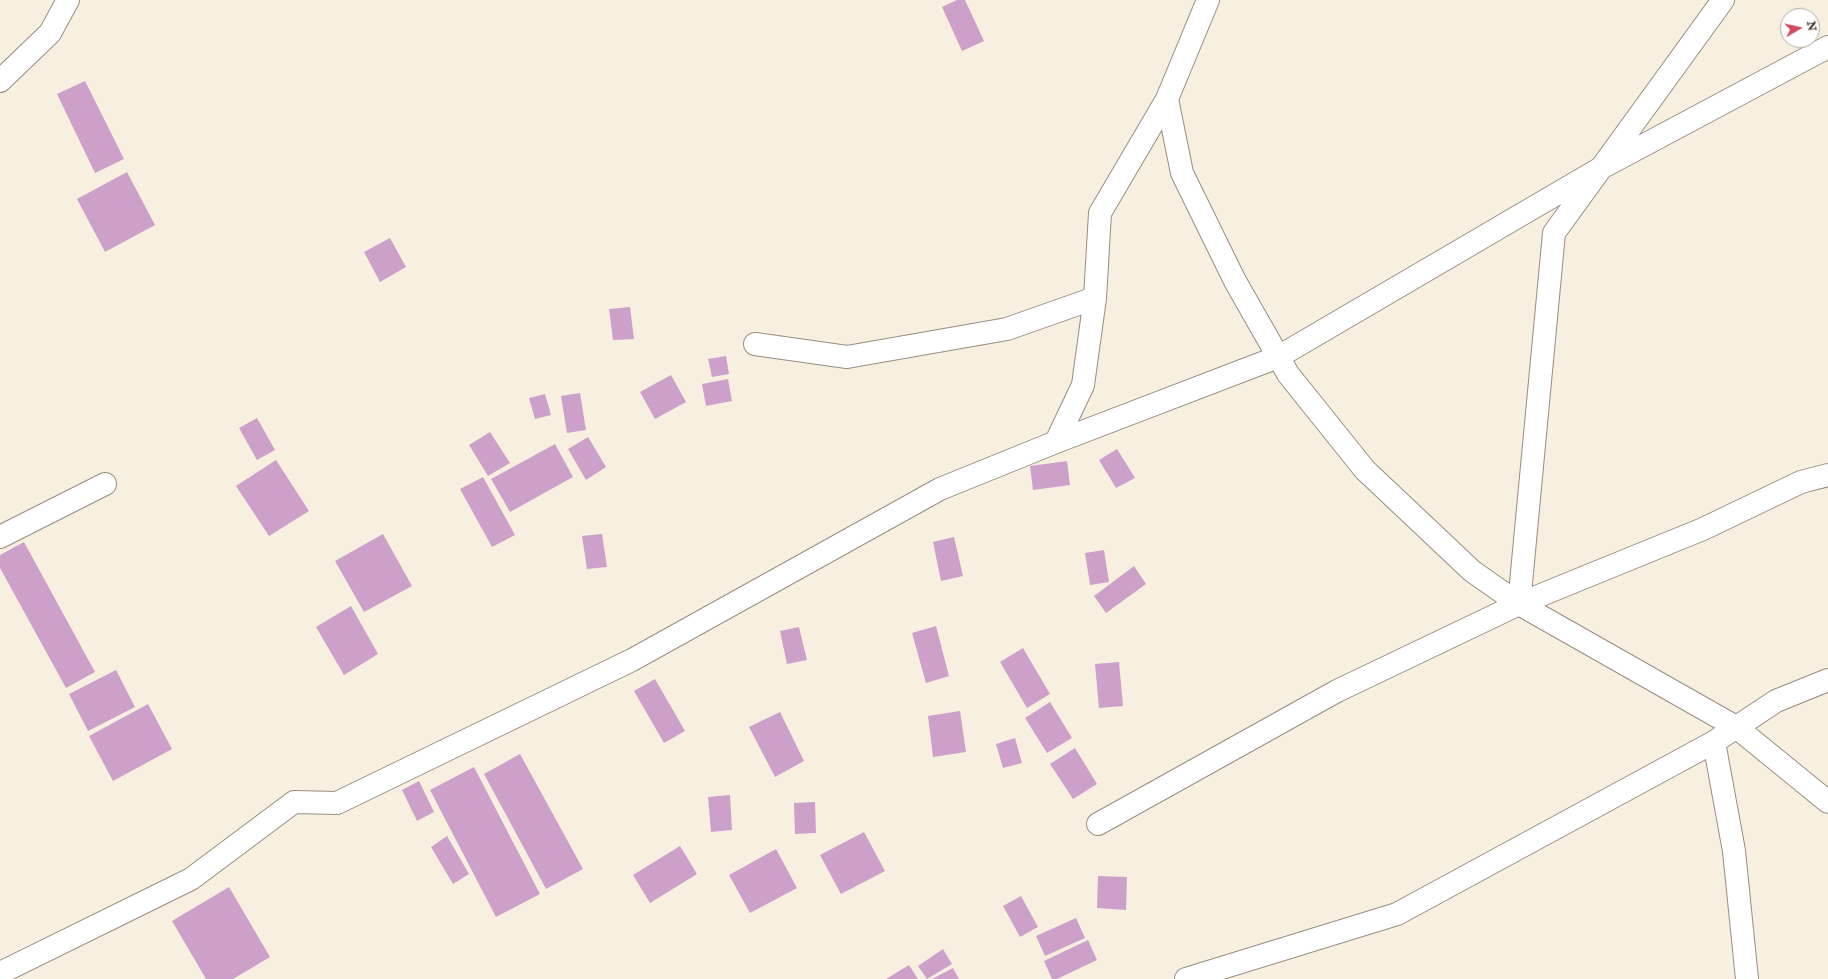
<!DOCTYPE html>
<style>
body{margin:0}
#map{position:relative;width:1828px;height:979px;overflow:hidden;background:#f7f0e1;font-family:"IM FELL Double Pica",serif}
canvas{display:block}
.north{position:absolute;left:1780px;top:8px;width:40px;height:40px;box-sizing:border-box;background:#fff;border:1px solid #b1aaa5;border-radius:50%;rotate:81deg;font-size:11px;font-weight:700;line-height:16px;text-align:center;color:#3b2a1e}
.north::after{content:'';display:block;margin:auto;width:14px;height:18px;background:#d1495b;clip-path:polygon(50% 0,100% 100%,50% 72%,0 100%)}
</style>
<div id="map">
<canvas width="1828" height="979"></canvas>
<div class="north">N</div>
</div>
<script>
const ctx = document.querySelector('canvas').getContext('2d');
ctx.lineJoin = 'round';
function fillPath(path, color) { ctx.fillStyle = color; ctx.fill(path, 'evenodd'); }
const shape = rows => new Path2D(rows.map(r => 'M' + r).join(''));
function strokePath(path, color, width, dash) { ctx.strokeStyle = color; ctx.lineWidth = width; ctx.lineCap = dash ? 'butt' : 'round'; ctx.setLineDash(dash || []); ctx.stroke(path); }
fillPath(shape([
 [957,0,965,0,984,41,962,51,942,7],
 [85,81,124,159,95,173,57,94],
 [127,172,155,225,105,252,77,199],
 [390,238,406,267,380,282,364,252],
 [630,307,634,339,613,340,609,309],
 [726,356,729,374,712,377,708,359],
 [671,375,686,402,655,419,640,392],
 [728,379,732,401,706,406,702,384],
 [580,393,586,430,567,433,561,396],
 [545,394,551,415,535,419,529,398],
 [257,418,275,450,257,460,239,428],
 [490,432,510,463,488,476,469,445],
 [588,437,606,467,586,480,568,449],
 [555,444,573,477,510,512,491,479],
 [1117,449,1135,478,1116,488,1099,460],
 [276,460,309,511,269,536,236,486],
 [1067,461,1070,485,1033,490,1030,466],
 [483,477,515,535,492,547,460,489],
 [383,534,412,586,364,612,335,561],
 [602,534,607,567,587,569,582,536],
 [954,537,963,576,941,581,933,542],
 [24,542,95,672,66,688,0,568,0,555],
 [1104,550,1109,582,1090,585,1085,553],
 [1134,566,1146,584,1106,613,1094,596],
 [351,606,378,654,344,675,316,627],
 [936,626,949,676,926,683,912,633],
 [799,627,807,660,787,664,780,631],
 [1023,648,1050,694,1027,708,1000,662],
 [1119,662,1123,706,1099,708,1095,664],
 [116,670,135,707,88,731,69,694],
 [655,679,685,731,664,743,634,691],
 [1050,702,1072,738,1047,753,1025,718],
 [148,704,172,749,113,781,89,736],
 [960,711,966,752,933,757,928,716],
 [780,712,804,761,775,777,749,727],
 [1015,738,1022,763,1003,768,996,744],
 [1075,748,1097,784,1073,799,1050,764],
 [520,754,583,869,546,889,484,774],
 [474,767,540,894,496,917,430,790],
 [419,781,434,812,417,821,402,790],
 [730,795,732,830,711,832,708,797],
 [815,802,816,833,795,834,794,803],
 [864,832,885,871,841,894,820,855],
 [447,836,469,874,453,884,431,847],
 [680,846,697,874,650,903,633,875],
 [776,849,797,888,750,913,729,875],
 [1098,876,1127,877,1126,910,1097,908],
 [229,887,270,957,233,979,206,979,172,921],
 [1021,896,1038,927,1020,937,1003,906],
 [1076,918,1085,938,1045,956,1036,936],
 [1088,940,1097,960,1057,979,1052,979,1044,961],
 [943,949,952,964,927,979,918,966],
 [909,965,918,979,886,979],
 [953,968,959,979,932,979]
]), '#cda0c9');
const street = shape([
 [0,81,50,33,68,0],
 [1167,99,1182,173,1235,281,1288,374,1365,470,1472,571,1519,604,1736,727,1828,802],
 [755,344,847,357,1007,329,1095,298],
 [1056,442,1083,385,1095,298,1100,213,1167,99,1208,0],
 [0,537,105,484],
 [1519,604,1554,233,1723,0],
 [1714,742,1734,851,1747,979],
 [1098,824,1337,691,1519,604,1703,529,1801,482,1828,475],
 [0,973,191,879,294,802,337,803,632,660,940,489,1056,442,1278,357,1601,168,1828,47],
 [1186,979,1397,914,1714,742,1776,701,1828,680]
]);
strokePath(street, '#998d80', 24);
strokePath(street, '#fff', 22);
</script>
